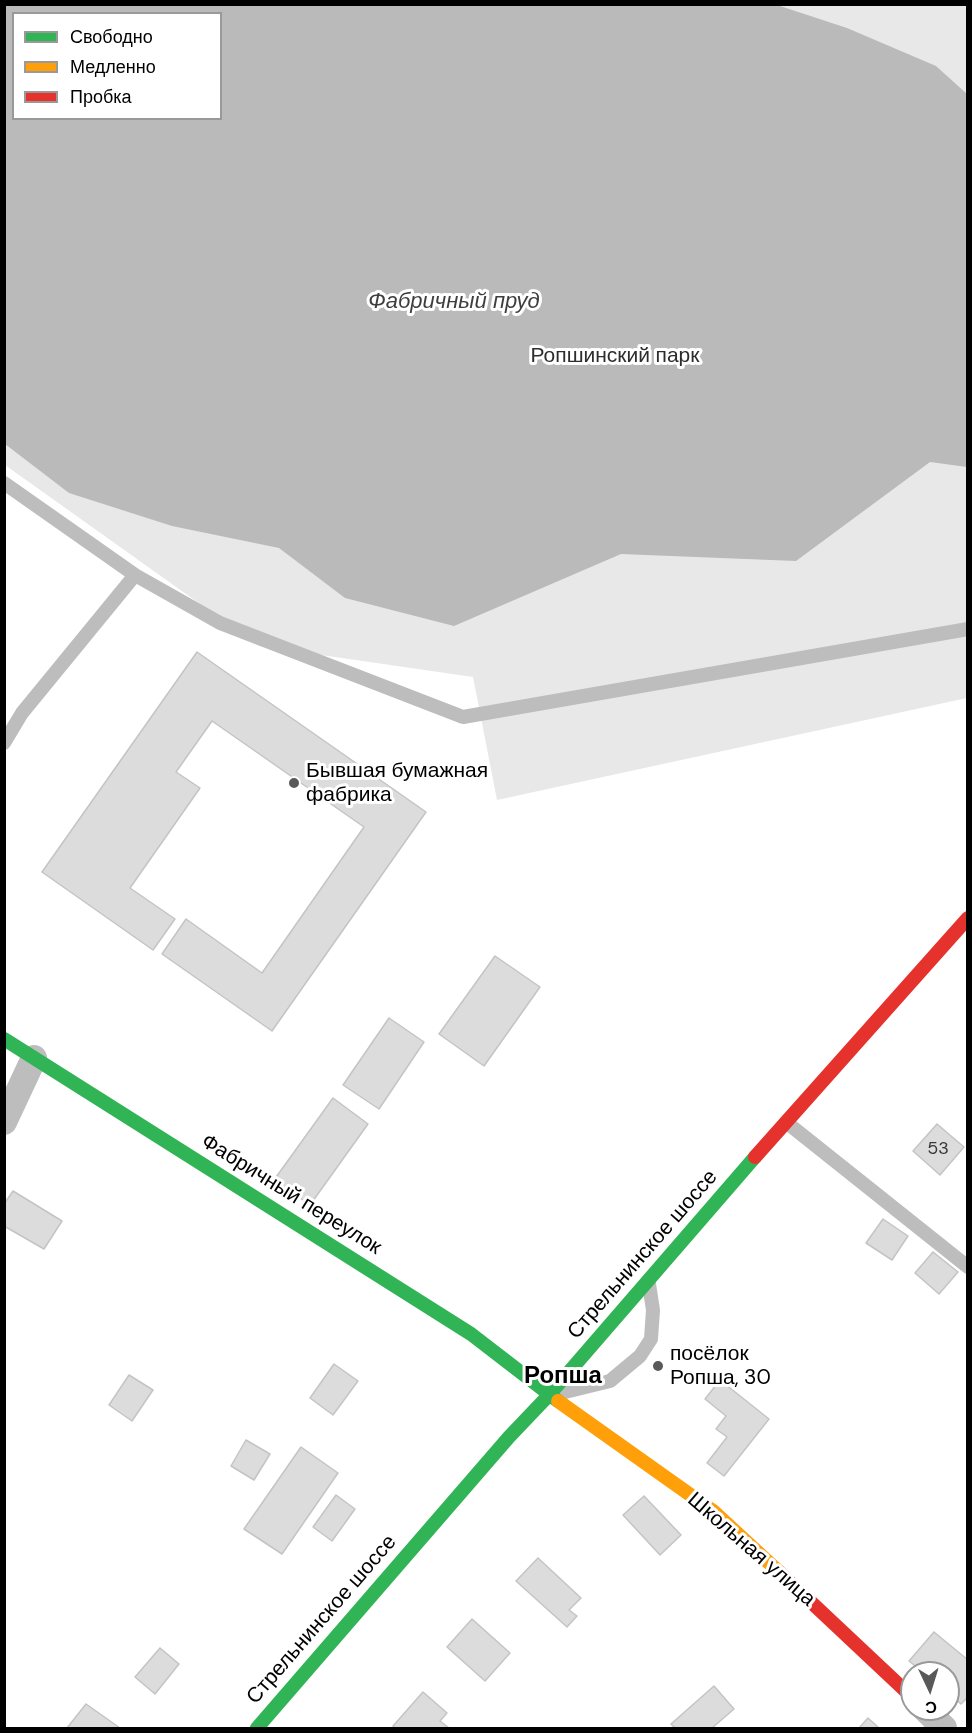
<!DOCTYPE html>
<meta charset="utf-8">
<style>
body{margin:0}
#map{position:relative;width:972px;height:1733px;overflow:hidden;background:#fff;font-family:"DM Sans",sans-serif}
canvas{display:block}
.frame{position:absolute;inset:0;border:6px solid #000;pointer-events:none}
.legend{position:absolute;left:12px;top:12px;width:210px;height:108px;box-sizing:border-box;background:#fff;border:2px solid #999;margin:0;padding:8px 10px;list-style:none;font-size:18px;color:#000}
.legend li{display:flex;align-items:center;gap:12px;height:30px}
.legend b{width:30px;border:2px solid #999}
.north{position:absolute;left:900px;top:1661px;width:60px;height:60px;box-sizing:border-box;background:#fff;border:2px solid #999;border-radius:50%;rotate:176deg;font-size:16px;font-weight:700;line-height:24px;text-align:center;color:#000}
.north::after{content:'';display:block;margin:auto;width:21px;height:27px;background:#595959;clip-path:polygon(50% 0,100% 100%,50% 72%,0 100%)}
</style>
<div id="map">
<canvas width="972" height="1733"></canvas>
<div class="frame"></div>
<ul class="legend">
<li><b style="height:8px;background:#30b455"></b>Свободно</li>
<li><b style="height:8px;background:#ff9f0a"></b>Медленно</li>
<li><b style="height:8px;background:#e5322d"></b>Пробка</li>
</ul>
<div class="north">С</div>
</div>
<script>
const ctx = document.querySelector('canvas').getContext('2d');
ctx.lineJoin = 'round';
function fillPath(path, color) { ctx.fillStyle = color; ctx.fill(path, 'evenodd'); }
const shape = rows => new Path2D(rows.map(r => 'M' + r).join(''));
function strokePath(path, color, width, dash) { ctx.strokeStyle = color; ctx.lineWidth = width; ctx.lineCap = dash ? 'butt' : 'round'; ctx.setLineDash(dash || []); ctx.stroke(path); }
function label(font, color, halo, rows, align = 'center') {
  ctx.font = font + ' "DM Sans",sans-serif'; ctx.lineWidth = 6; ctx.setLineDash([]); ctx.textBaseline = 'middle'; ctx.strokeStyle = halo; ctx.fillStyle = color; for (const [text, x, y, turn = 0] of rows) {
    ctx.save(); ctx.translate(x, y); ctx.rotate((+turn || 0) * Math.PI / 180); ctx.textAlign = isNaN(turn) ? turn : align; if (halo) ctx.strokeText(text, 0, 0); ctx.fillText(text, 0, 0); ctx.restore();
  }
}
fillPath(shape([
 [5,5,967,5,967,698,497,800,473,677,259,646,5,465],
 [14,14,220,14,220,118,14,118]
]), '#e8e8e8');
fillPath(shape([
 [4,5,777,5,847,28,936,66,967,94,967,467,930,462,796,561,621,554,454,626,345,598,279,548,172,526,69,493,5,444],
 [14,14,220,14,220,118,14,118]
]), '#bababa');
const building = shape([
 [197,652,426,812,272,1031,162,954,186,919,262,973,364,827,212,721,176,772,200,788,130,888,175,919,153,950,42,872,197,652],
 [495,956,540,987,484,1066,439,1034,495,956],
 [389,1018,424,1042,379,1109,343,1085,389,1018],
 [333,1098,368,1124,310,1205,274,1180,333,1098],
 [937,1124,964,1147,940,1175,913,1151,937,1124],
 [13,1191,62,1221,44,1249,4,1226,4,1204,13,1191],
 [883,1219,908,1236,892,1260,866,1243,883,1219],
 [933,1252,958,1272,939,1294,915,1273,933,1252],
 [334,1364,358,1381,333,1415,310,1398,334,1364],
 [129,1375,153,1390,132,1421,109,1405,129,1375],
 [720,1380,769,1419,724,1476,707,1463,727,1437,716,1429,726,1416,705,1399,720,1380],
 [246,1440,270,1454,254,1480,231,1466,246,1440],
 [301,1447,338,1473,282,1554,244,1529,301,1447],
 [336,1495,355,1509,332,1541,313,1527,336,1495],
 [644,1496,681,1535,660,1555,623,1515,644,1496],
 [538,1558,581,1598,569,1610,577,1616,567,1627,516,1581,538,1558],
 [472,1619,510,1653,485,1681,447,1647,472,1619],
 [934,1632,968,1660,968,1697,961,1704,948,1693,948,1673,924,1673,909,1661,934,1632],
 [160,1648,179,1664,155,1694,135,1677,160,1648],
 [714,1686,734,1709,712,1728,675,1728,671,1724,714,1686],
 [423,1692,447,1713,440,1721,449,1728,395,1728,393,1726,423,1692],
 [86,1704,120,1728,67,1728,86,1704],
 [868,1718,879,1728,859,1728,868,1718]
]);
fillPath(building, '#dcdcdc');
strokePath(building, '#c4c4c4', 1.5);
strokePath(shape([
 [4,483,135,575,220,623,463,717,968,629],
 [4,743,22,713,135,575],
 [786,1122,968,1267],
 [557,1394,610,1381,640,1356,651,1339,653,1310,649,1284]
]), '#bdbdbd', 14);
strokePath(shape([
 [4,1122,34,1058],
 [925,1709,944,1728]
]), '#bdbdbd', 26);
strokePath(shape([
 [4,1039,471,1334,558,1401],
 [257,1728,509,1437,549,1395,755,1157]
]), '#30b455', 14);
strokePath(shape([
 [558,1401,713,1511,779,1572]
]), '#ff9f0a', 14);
strokePath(shape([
 [755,1157,968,918],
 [779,1572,912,1697]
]), '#e5322d', 14);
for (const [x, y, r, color] of [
 [294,783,6,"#595959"],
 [658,1366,6,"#595959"]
]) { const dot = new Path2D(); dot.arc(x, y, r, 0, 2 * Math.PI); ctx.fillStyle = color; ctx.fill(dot); strokePath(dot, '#fff', 2); }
label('18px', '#373737', null, [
 ["53",938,1149]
]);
label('21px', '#2d2d2d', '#fff', [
 ["Ропшинский парк",615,356]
]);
label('21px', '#000', '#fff', [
 ["Бывшая бумажная",306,771],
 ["фабрика",306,795],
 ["посёлок",670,1354],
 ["Ропша, 30",670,1378]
], 'left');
label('21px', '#000', '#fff', [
 ["Фабричный переулок",291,1195,32],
 ["Стрельнинское шоссе",643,1255,-49],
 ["Школьная улица",751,1550,41],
 ["Стрельнинское шоссе",322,1620,-49]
]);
label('italic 22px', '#3e3e3e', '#fff', [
 ["Фабричный пруд",454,302]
]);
label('bold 24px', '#000', '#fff', [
 ["Ропша",563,1377]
]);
</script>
